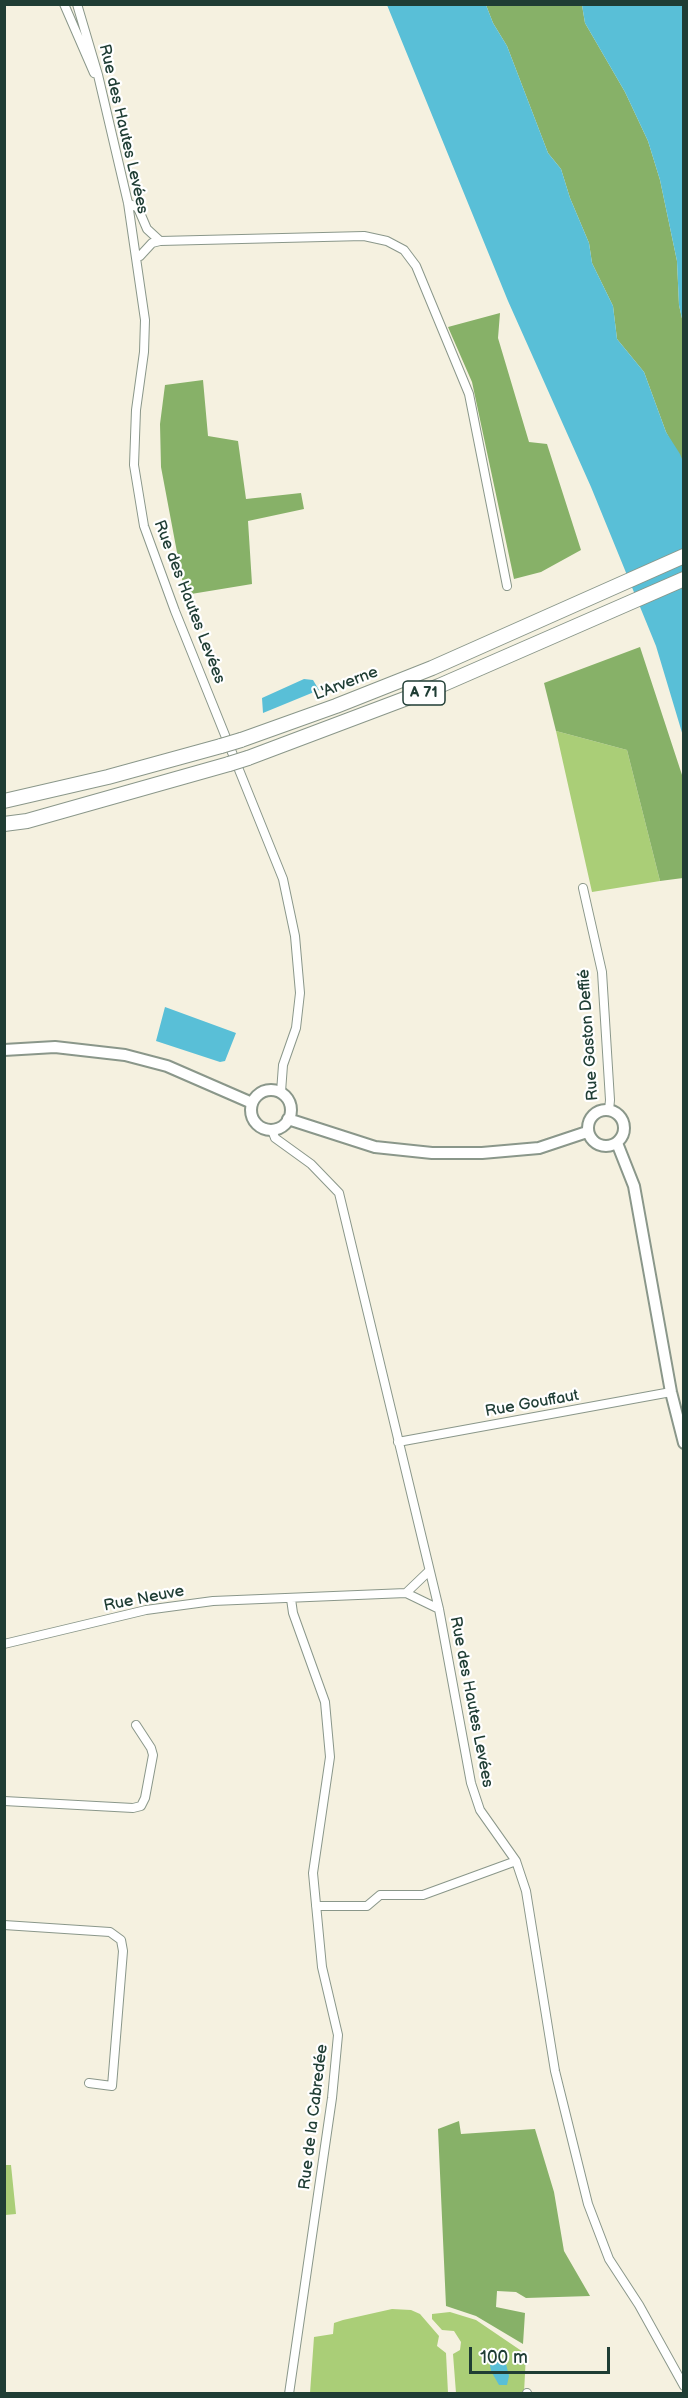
<!DOCTYPE html>
<meta charset="utf-8">
<style>
body{margin:0}
#map{position:relative;width:688px;height:2398px;overflow:hidden;background:#f5f1e0;font-family:"Balsamiq Sans",sans-serif}
canvas{display:block}
.frame{position:absolute;inset:0;border:6px solid #1f3d34;pointer-events:none}
.scale{position:absolute;left:469px;top:2347px;width:141px;height:27px;box-sizing:border-box;border:3px solid #1f3d34;border-top:0;padding-left:8px;font-size:18px;line-height:21px;white-space:nowrap;color:#1f3d34;-webkit-text-stroke:4px #fff;paint-order:stroke}
</style>
<div id="map">
<canvas width="688" height="2398"></canvas>
<div class="frame"></div>
<div class="scale">100 m</div>
</div>
<script>
const ctx = document.querySelector('canvas').getContext('2d');
ctx.lineJoin = 'round';
function fillPath(path, color) { ctx.fillStyle = color; ctx.fill(path, 'evenodd'); }
const shape = rows => new Path2D(rows.map(r => 'M' + r).join(''));
function strokePath(path, color, width, dash) { ctx.strokeStyle = color; ctx.lineWidth = width; ctx.lineCap = dash ? 'butt' : 'round'; ctx.setLineDash(dash || []); ctx.stroke(path); }
function label(font, color, halo, rows, align = 'center') {
  ctx.font = font + ' "Balsamiq Sans",sans-serif'; ctx.lineWidth = 4.5; ctx.setLineDash([]); ctx.textBaseline = 'middle'; ctx.strokeStyle = halo; ctx.fillStyle = color; for (const [text, x, y, turn = 0] of rows) {
    ctx.save(); ctx.translate(x, y); ctx.rotate((+turn || 0) * Math.PI / 180); ctx.textAlign = isNaN(turn) ? turn : align; if (halo) ctx.strokeText(text, 0, 0); ctx.fillText(text, 0, 0); ctx.restore();
  }
}
fillPath(shape([
 [556,731,627,750,660,881,592,892],
 [5,2165,11,2165,16,2214,5,2215],
 [392,2309,411,2310,420,2314,439,2336,437,2346,446,2353,448,2393,310,2393,314,2337,333,2334,334,2323,343,2320],
 [450,2312,476,2320,526,2354,524,2393,456,2393,453,2354,460,2350,461,2342,454,2331,442,2330,432,2319,432,2314]
]), '#aace77');
fillPath(shape([
 [486,5,582,5,585,23,625,92,648,141,660,180,677,261,679,305,683,323,683,464,666,432,644,372,617,339,613,306,592,263,589,243,570,198,561,169,548,153,507,46,493,23],
 [500,313,498,338,529,442,547,444,581,550,541,572,514,579,472,382,448,327],
 [203,380,208,436,238,441,246,499,301,493,304,509,248,521,252,584,185,595,161,467,160,424,165,385],
 [640,647,683,778,683,878,660,881,627,750,556,731,544,683],
 [459,2121,461,2134,535,2129,554,2192,564,2251,590,2296,526,2298,516,2292,497,2291,496,2307,525,2313,523,2344,476,2316,446,2306,438,2129]
]), '#87b168');
fillPath(shape([
 [387,5,486,5,493,23,507,46,548,153,561,169,570,198,589,243,592,263,613,306,617,339,644,372,666,432,680,454,684,464,683,736,656,646,591,487,508,301],
 [582,5,683,5,683,323,679,305,677,261,660,180,648,141,625,92,585,23],
 [304,679,313,680,319,690,263,713,262,698],
 [165,1007,236,1033,225,1061,220,1062,156,1041],
 [493,2359,500,2360,506,2364,509,2376,507,2385,499,2385,491,2371,490,2365]
]), '#59bfd7');
const street = shape([
 [64,4,94,73],
 [77,4,98,75,128,203,145,320,144,352,136,410,134,465,144,526,175,611,283,879,295,936,300,993,296,1028,283,1065,281,1092],
 [128,203,138,208,147,229,160,241,364,236,387,241,404,250,416,266,469,394,507,586],
 [136,257,140,256,152,243,160,241],
 [583,888,602,972,610,1100,609,1110],
 [272,1130,275,1138,311,1164,339,1193,439,1609,471,1783,480,1810,516,1861,526,1891,555,2071,588,2204,609,2259,639,2305,684,2386],
 [398,1442,671,1392],
 [406,1593,429,1571],
 [4,1644,146,1610,213,1601,406,1593,439,1609],
 [4,1801,133,1808,141,1806,145,1798,153,1755,151,1748,136,1725],
 [316,1906,367,1906,380,1895,423,1895,516,1861],
 [4,1925,110,1932,121,1940,123,1951,112,2086,89,2083],
 [289,2394,332,2098,338,2035,322,1967,313,1873,330,1757,325,1702,293,1613,291,1599],
 [527,2394,527,2393]
]);
const secondary = shape([
 [4,1050,55,1047,125,1055,167,1066,252,1103],
 '251 1110a20 20 0 1 1 40 0a20 20 0 1 1-40 0Z',
 '588 1128a18 18 0 1 1 36 0a18 18 0 1 1-36 0Z',
 [288,1119,375,1147,432,1153,482,1153,539,1148,587,1132],
 [617,1143,634,1186,671,1392,684,1443]
]);
const highway = shape([
 [241,740,336,706,432,668,684,556],
 [248,758,439,686,684,579],
 [4,801,108,777,221,746],
 [4,824,27,821,229,764]
]);
strokePath(street, '#8a978a', 10);
strokePath(secondary, '#8a978a', 14);
strokePath(highway, '#8a978a', 16);
strokePath(street, '#fff', 8);
strokePath(secondary, '#fff', 10);
strokePath(highway, '#fff', 14);
const highwayBridge = shape([
 [221,746,241,740],
 [229,764,248,758]
]);
strokePath(highwayBridge, '#8a978a', 16, []);
strokePath(highwayBridge, '#fff', 14);
for (const [x, y, w] of [
 [424,693,42]
]) { const box = new Path2D(); box.roundRect(x - w / 2, y - 12, w, 24, 4.5); ctx.fillStyle = '#fff'; ctx.fill(box); strokePath(box, '#1f3d34', 1.5); }
label('bold 15px', '#1f3d34', null, [
 ["A 71",424,693]
]);
label('16px', '#1f3d34', '#fff', [
 ["Rue des Hautes Levées",123,129,77],
 ["Rue des Hautes Levées",189,602,69],
 ["L'Arverne",346,684,-21],
 ["Rue Gaston Deffié",589,1035,-94],
 ["Rue Gouffaut",532,1404,-10],
 ["Rue Neuve",144,1599,-11],
 ["Rue des Hautes Levées",471,1702,79],
 ["Rue de la Cabredée",314,2117,-83]
]);
</script>
